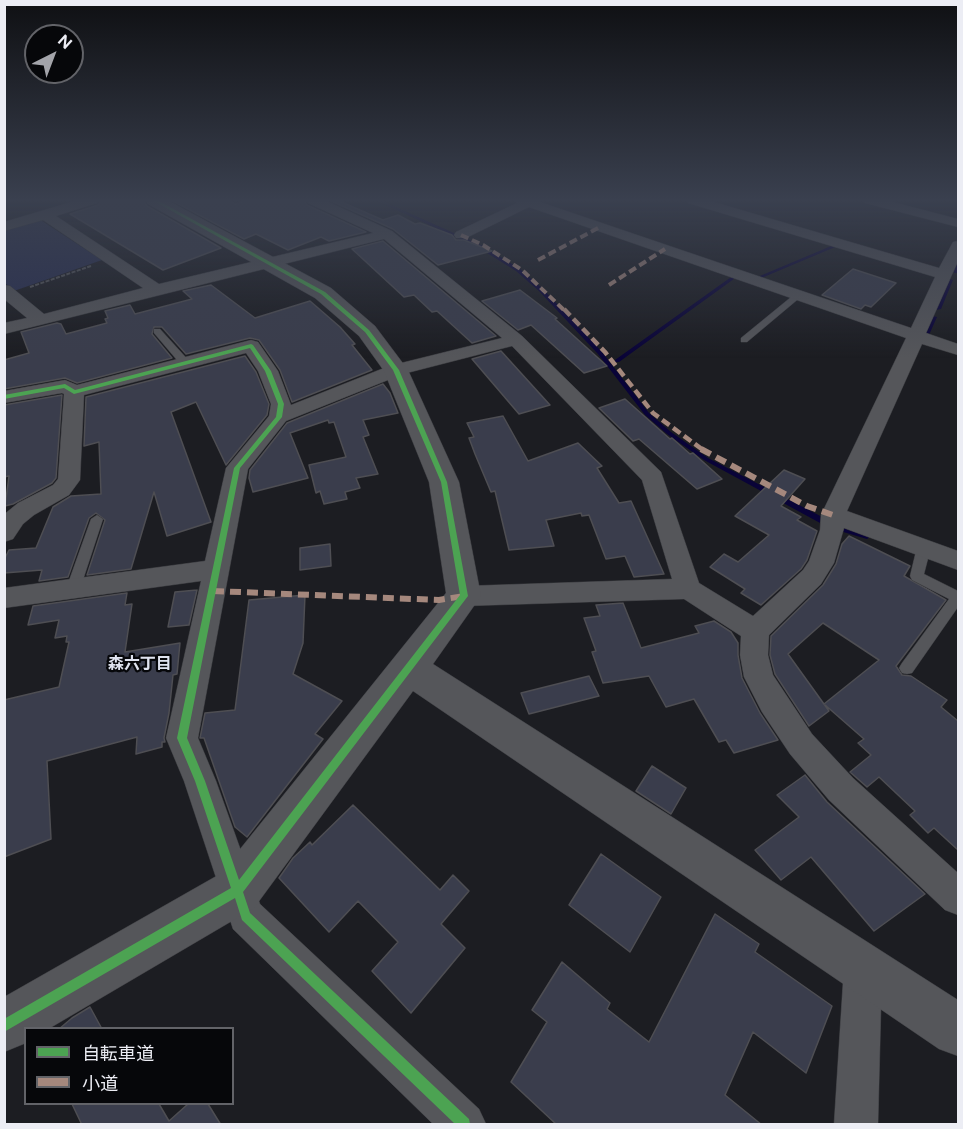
<!DOCTYPE html>
<meta charset="utf-8">
<style>
body{margin:0}
#map{position:relative;width:963px;height:1129px;overflow:hidden;background:#1c1d22;font-family:Figtree,"Noto Sans JP",sans-serif}
canvas{display:block}
.frame{position:absolute;inset:0;border:6px solid #ecedf4;pointer-events:none}
.legend{position:absolute;left:24px;top:1027px;width:210px;height:78px;box-sizing:border-box;background:#06070a;border:2px solid #626368;margin:0;padding:8px 10px;list-style:none;font-size:18px;color:#ecedf4}
.legend li{display:flex;align-items:center;gap:12px;height:30px}
.legend b{width:30px;border:2px solid #626368}
.north{position:absolute;left:24px;top:24px;width:60px;height:60px;box-sizing:border-box;background:#06070a;border:2px solid #626368;border-radius:50%;rotate:42deg;font-size:16px;font-weight:700;line-height:24px;text-align:center;color:#ecedf4}
.north::after{content:'';display:block;margin:auto;width:21px;height:27px;background:#a3a4aa;clip-path:polygon(50% 0,100% 100%,50% 72%,0 100%)}
</style>
<div id="map">
<canvas width="963" height="1129"></canvas>
<div class="frame"></div>
<ul class="legend">
<li><b style="height:8px;background:#4ca352"></b>自転車道</li>
<li><b style="height:8px;background:#a5887d"></b>小道</li>
</ul>
<div class="north">N</div>
</div>
<script>
const ctx = document.querySelector('canvas').getContext('2d');
ctx.lineJoin = 'round';
function fillPath(path, color) { ctx.fillStyle = color; ctx.fill(path, 'evenodd'); }
const shape = rows => new Path2D(rows.map(r => 'M' + r).join(''));
function strokePath(path, color, width, dash) { ctx.strokeStyle = color; ctx.lineWidth = width; ctx.lineCap = dash ? 'butt' : 'round'; ctx.setLineDash(dash || []); ctx.stroke(path); }
function label(font, color, halo, rows, align = 'center') {
  ctx.font = font + ' Figtree,"Noto Sans JP",sans-serif'; ctx.lineWidth = 4.5; ctx.setLineDash([]); ctx.textBaseline = 'middle'; ctx.strokeStyle = halo; ctx.fillStyle = color; for (const [text, x, y, turn = 0] of rows) {
    ctx.save(); ctx.translate(x, y); ctx.rotate((+turn || 0) * Math.PI / 180); ctx.textAlign = isNaN(turn) ? turn : align; if (halo) ctx.strokeText(text, 0, 0); ctx.fillText(text, 0, 0); ctx.restore();
  }
}
fillPath(shape([
 [36,220,42,221,102,260,14,291,5,283,4,230]
]), '#292f52');
fillPath(shape([
 [375,200,380,200,483,246,520,269,543,289,602,352,649,413,671,432,708,458,828,520,829,522,828,524,822,524,704,460,667,434,645,415,598,354,539,291,516,271,479,248,375,200],
 [836,244,840,245,759,279,755,278,836,244],
 [956,263,958,263,958,269,957,273,955,273,953,272,956,263],
 [734,275,738,276,619,362,615,362,615,360,734,275],
 [949,279,953,280,941,309,936,310,935,309,949,279],
 [932,316,937,317,929,335,924,336,923,335,932,316],
 [843,526,870,534,871,536,867,539,840,531,839,529,843,526]
]), '#090338');
const building = shape([
 [101,200,143,200,147,206,221,248,163,270,70,214,98,205,101,200],
 [171,200,228,200,236,204,248,200,304,200,307,205,366,232,329,241,321,237,288,250,256,234,244,239,171,200],
 [329,200,337,200,383,220,398,215,415,224,420,223,452,235,456,240,464,240,492,251,438,265,393,229,329,200],
 [383,241,496,336,472,343,437,311,432,312,414,295,404,297,352,249,383,241],
 [853,269,896,283,871,307,865,305,861,309,822,295,853,269],
 [211,285,255,318,310,301,340,327,355,344,352,345,372,370,292,402,280,370,259,340,250,338,186,354,162,327,154,327,152,334,172,358,77,383,65,378,4,389,4,360,29,353,21,332,57,323,61,324,66,334,107,323,105,319,108,318,105,311,130,305,135,314,192,299,183,291,211,285],
 [520,290,557,318,555,319,607,366,584,373,531,325,518,330,482,301,520,290],
 [501,351,550,405,519,414,472,359,501,351],
 [245,356,256,372,269,404,267,415,226,465,196,402,171,412,211,522,167,536,154,492,131,569,87,575,105,520,96,513,89,518,68,577,39,581,42,570,4,573,4,560,9,550,36,548,53,507,71,496,101,494,99,442,84,446,86,397,245,356],
 [383,384,390,393,398,413,363,420,369,435,363,437,378,474,356,478,360,488,345,492,347,499,324,504,320,491,316,493,309,465,346,457,334,422,329,423,328,420,290,433,308,478,253,492,249,478,250,470,287,423,383,384],
 [62,395,56,478,52,483,13,504,5,506,9,476,4,477,4,405,62,395],
 [625,399,670,439,672,438,690,454,693,453,722,479,697,489,639,439,633,441,630,438,599,408,625,399],
 [503,416,528,461,578,443,602,466,597,468,619,503,631,501,664,574,634,577,625,556,606,559,589,515,582,516,581,513,546,520,554,546,509,550,495,491,491,492,475,454,469,438,474,437,467,423,503,416],
 [784,470,805,479,781,506,801,517,797,520,817,531,807,560,801,569,761,605,741,593,745,589,710,567,724,554,738,562,769,535,735,516,784,470],
 [849,536,910,566,904,576,946,600,896,666,902,675,911,676,947,700,941,707,958,721,958,850,934,828,928,833,910,815,915,811,879,777,867,787,850,772,871,755,858,743,864,739,824,704,879,660,823,623,788,654,829,711,809,726,775,674,770,655,771,636,823,585,836,564,842,544,849,536],
 [330,544,331,566,300,570,300,548,330,544],
 [197,590,189,625,168,627,175,592,197,590],
 [127,593,125,605,132,604,125,652,180,643,177,674,173,675,169,713,164,738,165,742,162,742,162,747,136,754,137,737,47,761,51,839,4,857,4,700,59,687,69,642,66,642,67,636,55,638,59,620,28,625,33,606,127,593],
 [305,595,303,643,293,674,342,701,315,734,323,739,247,837,235,827,204,738,200,738,205,713,235,710,249,600,305,595],
 [623,603,641,648,699,633,695,626,714,621,731,632,738,643,738,655,742,678,760,713,778,740,734,753,726,740,719,742,694,699,666,707,649,676,603,683,592,652,596,651,584,618,600,616,596,605,623,603],
 [589,676,599,696,529,714,521,693,589,676],
 [652,766,686,788,671,814,636,791,652,766],
 [805,775,827,802,925,894,874,931,811,857,781,880,755,850,799,817,777,795,805,775],
 [353,805,440,890,453,875,469,891,441,924,465,948,411,1013,372,971,398,942,358,901,329,932,279,878,293,858,310,842,312,845,353,805],
 [601,854,661,897,630,952,569,905,601,854],
 [715,914,759,944,755,952,832,1006,806,1073,753,1032,725,1095,762,1125,557,1125,511,1082,547,1022,532,1010,562,962,610,1003,607,1009,649,1042,715,914],
 [90,1007,102,1029,59,1029,72,1018,90,1007],
 [72,1104,159,1104,169,1121,188,1104,208,1104,221,1125,82,1125,72,1104]
]);
fillPath(building, '#3a3d4c');
strokePath(building, '#4e4e53', 1.5);
const lane = shape([
 [796,293,803,295,747,342,741,342,741,338,796,293],
 [154,329,160,329,190,362,190,366,182,366,154,333,154,329],
 [97,515,103,519,80,589,78,593,68,593,66,589,91,519,97,515],
 [924,542,931,547,924,574,958,591,958,607,912,673,907,674,902,673,899,668,902,663,949,599,912,580,910,576,917,547,924,542]
]);
const street = shape([
 [78,200,99,200,97,203,56,216,159,284,373,233,308,203,306,200,324,200,392,231,522,336,661,472,699,583,753,616,803,570,809,561,820,530,821,515,906,338,529,207,466,238,456,238,454,235,456,232,517,203,514,200,541,200,540,202,911,328,935,277,688,203,686,200,707,200,939,268,953,242,958,241,958,261,926,333,958,344,958,355,922,344,847,511,958,551,958,570,844,528,834,563,821,584,769,635,768,655,773,675,812,734,853,778,958,873,958,915,945,910,829,800,790,754,762,712,744,677,740,655,741,636,684,599,464,606,455,603,451,596,455,589,464,586,672,579,642,480,512,346,403,374,286,421,248,469,198,738,216,781,260,904,479,1109,486,1124,433,1124,233,929,184,781,166,738,201,581,4,608,4,588,205,561,226,468,269,416,271,404,258,371,246,353,84,395,80,480,69,495,34,515,23,524,13,539,4,542,4,515,7,512,18,503,53,485,58,479,64,394,62,393,4,403,4,391,65,380,77,385,251,340,258,342,278,371,291,405,389,366,502,338,384,239,4,334,4,323,27,318,4,299,4,285,10,286,44,314,143,288,43,220,4,231,4,222,78,200],
 [863,200,885,200,958,219,958,227,865,203,863,200],
 [863,948,877,953,882,967,878,1124,834,1124,844,967,849,953,863,948]
]);
const secondary = shape([
 [145,200,167,200,331,288,375,326,408,370,459,482,481,596,433,664,958,1000,958,1056,939,1049,413,691,254,908,50,1028,26,1028,26,1043,4,1052,4,997,220,874,446,593,429,482,384,371,359,336,315,298,148,204,145,200]
]);
strokePath(lane, '#38393d', 1);
strokePath(street, '#38393d', 1);
strokePath(secondary, '#38393d', 1);
strokePath(shape([
 [30,287,91,266]
]), '#56575a', 2, [4, 1.5]);
fillPath(lane, '#55565a');
fillPath(street, '#55565a');
fillPath(secondary, '#55565a');
strokePath(shape([
 [461,235,483,245,522,270,565,311],
 [538,260,600,227],
 [609,285,665,249]
]), '#a5887d', 4, [8, 4]);
strokePath(shape([
 [564,309,605,352,653,413,703,450]
]), '#a5887d', 4.5, [9, 4.5]);
strokePath(shape([
 [701,449,807,506,833,515],
 [213,591,439,600,464,596]
]), '#a5887d', 6, [11, 6]);
fillPath(shape([
 [152,200,157,200,325,292,369,330,399,370,447,482,468,596,243,892,250,913,469,1119,470,1124,455,1124,242,920,235,898,4,1032,4,1019,231,888,195,781,177,738,234,468,276,417,278,404,265,371,250,348,74,394,64,388,4,399,4,395,65,384,75,390,251,344,253,345,271,371,284,404,282,417,240,468,187,738,205,781,239,880,460,595,441,482,393,370,365,332,321,294,152,200]
]), '#4ca352');
const sky = ctx.createLinearGradient(0, 0, 0, 358);
sky.addColorStop(0, '#0f1013');
sky.addColorStop(0.56, '#3a404f');
sky.addColorStop(1, '#3a404f00');
ctx.fillStyle = sky;
ctx.fillRect(0, 0, 963, 358);
label('bold 16px', '#dfe3ef', '#06070a', [
 ["森六丁目",140,664]
]);
</script>
